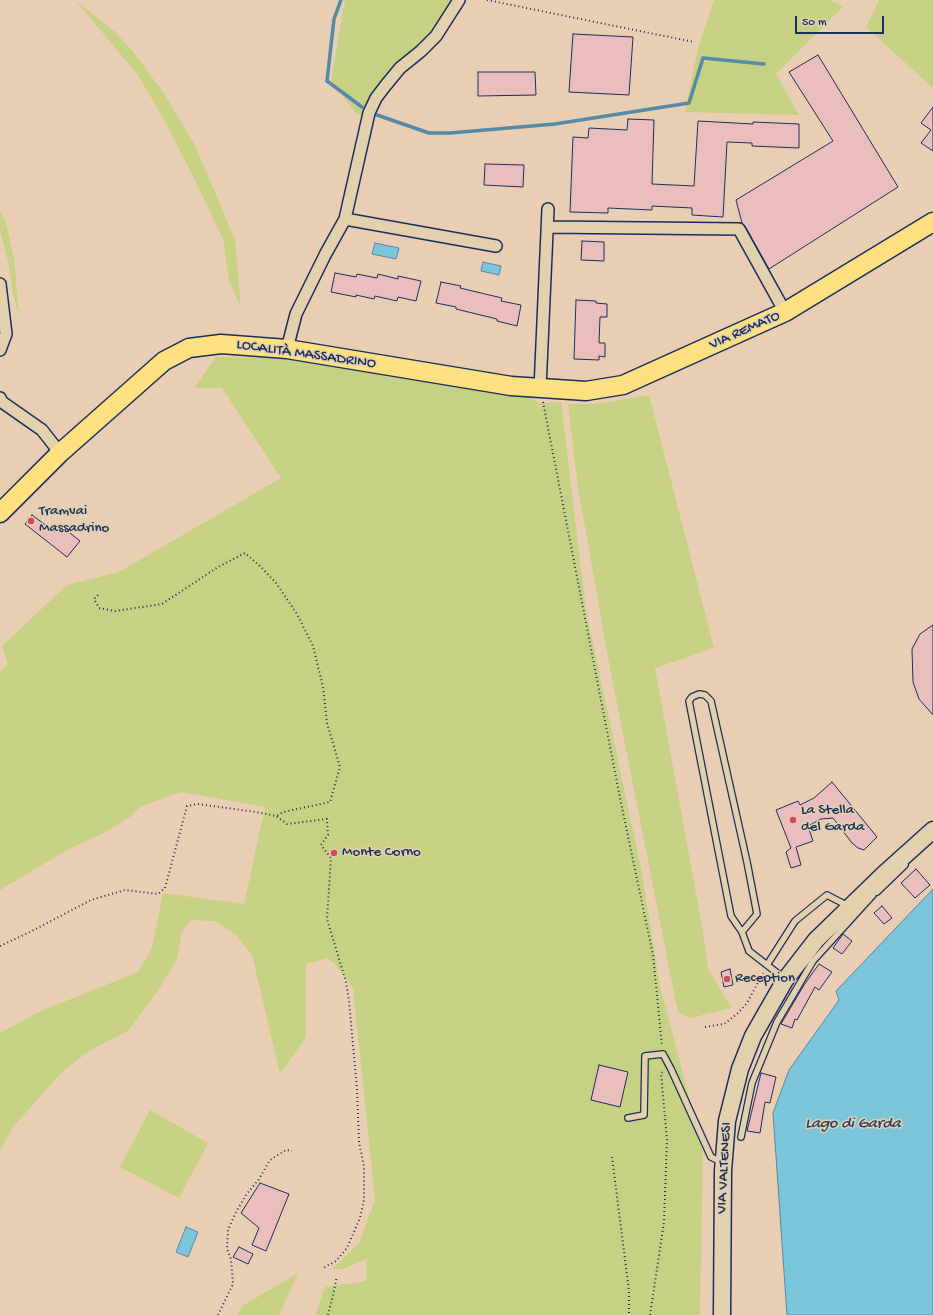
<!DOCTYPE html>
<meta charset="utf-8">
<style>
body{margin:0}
#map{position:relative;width:933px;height:1315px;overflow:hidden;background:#e9ceb4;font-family:"Gochi Hand",sans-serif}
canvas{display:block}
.scale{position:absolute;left:795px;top:16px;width:89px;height:18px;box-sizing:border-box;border:2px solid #1b2f5e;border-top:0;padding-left:5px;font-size:12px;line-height:14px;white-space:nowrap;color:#1b2f5e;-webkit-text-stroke:3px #e3d1ae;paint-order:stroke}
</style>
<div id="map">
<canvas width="933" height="1315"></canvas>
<div class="scale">50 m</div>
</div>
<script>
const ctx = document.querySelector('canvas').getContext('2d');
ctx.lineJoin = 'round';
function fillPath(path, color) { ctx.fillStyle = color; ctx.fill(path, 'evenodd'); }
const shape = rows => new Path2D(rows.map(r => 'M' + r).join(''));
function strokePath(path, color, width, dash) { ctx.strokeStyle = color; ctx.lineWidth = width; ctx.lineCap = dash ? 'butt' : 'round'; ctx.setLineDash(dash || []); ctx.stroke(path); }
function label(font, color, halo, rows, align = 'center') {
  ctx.font = font + ' "Gochi Hand",sans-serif'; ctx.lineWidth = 3; ctx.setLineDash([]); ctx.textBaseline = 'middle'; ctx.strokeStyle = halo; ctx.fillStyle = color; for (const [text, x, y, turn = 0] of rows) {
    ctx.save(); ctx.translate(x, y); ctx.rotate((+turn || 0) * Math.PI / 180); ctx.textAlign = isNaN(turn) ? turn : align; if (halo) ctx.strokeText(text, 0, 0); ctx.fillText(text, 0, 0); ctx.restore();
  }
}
fillPath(shape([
 [75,0,115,32,131,49,163,92,195,145,235,240,241,308,229,280,223,239,193,176,162,116,138,75],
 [345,0,454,0,447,16,366,118,355,112,331,81],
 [714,0,830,0,843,7,776,74,799,115,685,112,698,48],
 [879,0,933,0,933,88,866,27],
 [0,210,6,223,14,258,19,315,13,294,9,265,0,231],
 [285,354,531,397,539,403,561,402,586,610,641,868,660,986,703,1151,700,1315,315,1315,325,1287,366,1281,367,1259,343,1269,332,1269,359,1243,375,1200,353,988,335,964,327,958,306,964,306,1037,280,1074,252,955,235,934,215,921,191,920,182,932,177,959,159,989,129,1030,89,1051,62,1072,13,1127,0,1150,0,1033,41,1011,138,972,152,948,163,893,244,904,265,807,181,792,141,806,130,817,106,832,69,849,0,890,0,672,8,665,2,646,67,585,119,572,281,478,222,388,194,388,216,357,268,358],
 [649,395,714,648,655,668,703,932,708,969,732,1008,690,1018,679,1013,676,1003,609,663,578,487,568,404,595,404],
 [150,1110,208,1143,179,1198,120,1167],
 [298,1273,279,1315,237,1315,242,1306]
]), '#c6d184');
const water = shape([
 [375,243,399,248,396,259,372,254,375,243],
 [483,262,501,266,499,275,481,271,483,262],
 [933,889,933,1315,787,1315,773,1113,789,1070,839,1000,836,991,933,889],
 [186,1227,198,1232,188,1257,176,1252,186,1227]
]);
fillPath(water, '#7bc6da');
strokePath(water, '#558aa8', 1);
strokePath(shape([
 [341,0,334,19,327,81,362,107],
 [377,115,429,133,450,133,555,124,689,103,703,58,764,64]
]), '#558aa8', 3.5);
const building = shape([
 [573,34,633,37,629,95,569,92,573,34],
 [818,55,898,187,769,269,745,226,742,223,736,200,833,141,789,72,818,55],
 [478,72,535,72,536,95,478,96,478,72],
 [933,107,933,151,921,143,931,130,921,123,933,107],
 [628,119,654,120,652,184,694,186,698,121,753,124,753,122,799,124,799,148,752,146,752,143,727,142,723,217,692,215,692,208,652,206,652,210,608,208,608,213,570,212,573,137,588,138,589,128,627,130,628,119],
 [485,164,524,165,523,187,484,185,485,164],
 [582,241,604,242,604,261,581,260,582,241],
 [335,273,356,277,357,274,377,278,378,274,398,279,398,276,421,281,416,301,398,297,397,301,375,296,374,299,356,295,356,297,331,292,335,273],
 [441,282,461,286,460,288,502,298,501,301,521,305,517,326,497,321,497,319,456,309,456,307,436,303,441,282],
 [576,300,596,301,596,303,607,304,607,317,600,317,599,343,605,343,605,357,599,356,599,360,574,359,576,300],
 [32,515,55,532,60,525,80,541,67,557,25,524,32,515],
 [933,625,933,715,919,699,913,682,912,649,920,634,933,625],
 [832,782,877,837,864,850,858,848,852,843,833,818,821,819,808,826,813,841,796,847,801,865,791,868,786,852,791,848,776,810,798,801,800,805,814,798,832,782],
 [916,869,930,885,915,898,901,883,916,869],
 [882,906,892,918,884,924,874,913,882,906],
 [843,934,852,941,842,954,833,948,843,934],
 [819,964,832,972,819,990,815,987,797,1020,795,1019,792,1028,781,1024,804,985,819,964],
 [730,969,733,985,724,987,721,972,730,969],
 [599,1065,628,1072,620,1107,591,1100,599,1065],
 [761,1073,776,1077,770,1103,765,1102,760,1133,747,1131,761,1073],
 [260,1183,289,1194,266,1251,252,1245,259,1228,241,1213,260,1183],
 [239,1247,253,1254,248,1264,233,1257,239,1247]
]);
fillPath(building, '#eabebc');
strokePath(building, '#1b2f5e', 1);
const lane = shape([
 [877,892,905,865],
 [742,932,757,914,747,862,711,701,705,695,699,694,692,697,689,701,731,916,742,932,749,951,785,979],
 [767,965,795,921,827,895,848,906],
 [628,1118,644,1115,645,1056,663,1054,671,1069,711,1157,721,1162],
 [741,1137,752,1083,777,1022,813,961,873,895,872,893]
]);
const street = shape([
 [345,219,496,246],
 [547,227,739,229,785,312],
 [0,284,6,334,0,350],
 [287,349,296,314,325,255,345,219,369,113,376,98,386,85,400,68,421,51,436,36,459,0],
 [540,389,548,209],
 [0,398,2,402,42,430,60,453]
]);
const secondary = shape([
 [722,1315,723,1171,727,1121,740,1069,753,1036,785,980,816,940,884,874,933,830]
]);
const primary = shape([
 [0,513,60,453,164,361,189,348,221,344,287,349,511,386,586,391,623,385,785,312,933,222]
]);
strokePath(lane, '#1b2f5e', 8);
strokePath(street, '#1b2f5e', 14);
strokePath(secondary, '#1b2f5e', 19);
strokePath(primary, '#1b2f5e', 21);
strokePath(shape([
 [487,0,694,42],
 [543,402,620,798,653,955,662,1046],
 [98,595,94,599,99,608,115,611,162,604,218,567,245,553,261,567,276,583,297,614,313,646,323,687,327,723,340,767,330,802,283,812,276,816],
 [0,946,30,932,91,900,125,890,158,894,165,888,187,806,198,804,256,812,276,816,287,824,327,819,328,835,321,845,331,858,327,919,346,982,349,1001,357,1089,359,1142,364,1167,364,1200,360,1218,347,1248,336,1261,323,1268],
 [705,1027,724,1024,737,1014,747,1003,763,973],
 [612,1157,629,1291,629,1315],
 [218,1315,233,1284,231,1259,227,1249,228,1230,236,1212,246,1195,259,1179,270,1160,286,1150,292,1151],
 [328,1315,333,1295,337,1276],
 [650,1315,664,1222,667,1140,661,1073,663,1072]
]), '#1b2f5e', 2, [1, 3]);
strokePath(lane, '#e3d1ae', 5.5);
strokePath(street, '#e3d1ae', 11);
strokePath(secondary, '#e3d1ae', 16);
strokePath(primary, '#fde080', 18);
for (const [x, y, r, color] of [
 [31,521,4,"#d1495b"],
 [793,820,4,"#d1495b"],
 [334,853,4,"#d1495b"],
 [727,979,4,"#d1495b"]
]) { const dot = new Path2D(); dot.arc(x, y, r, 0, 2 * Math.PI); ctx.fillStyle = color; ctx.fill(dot); strokePath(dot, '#e3d1ae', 1.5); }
label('15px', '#1b2f5e', '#e3d1ae', [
 ["VIA REMATO",745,331,-24],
 ["LOCALITÀ MASSADRINO",306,355,8],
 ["VIA VALTENESI",725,1168,-87]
]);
label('15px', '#1b2f5e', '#e3d1ae', [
 ["Tramvai",39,512],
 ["Massadrino",39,529],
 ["La Stella",801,811],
 ["del Garda",801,828],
 ["Monte Corno",342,853],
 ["Reception",735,979]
], 'left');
label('italic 16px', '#253e6a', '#e3d1ae', [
 ["Lago di Garda",853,1125]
]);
</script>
